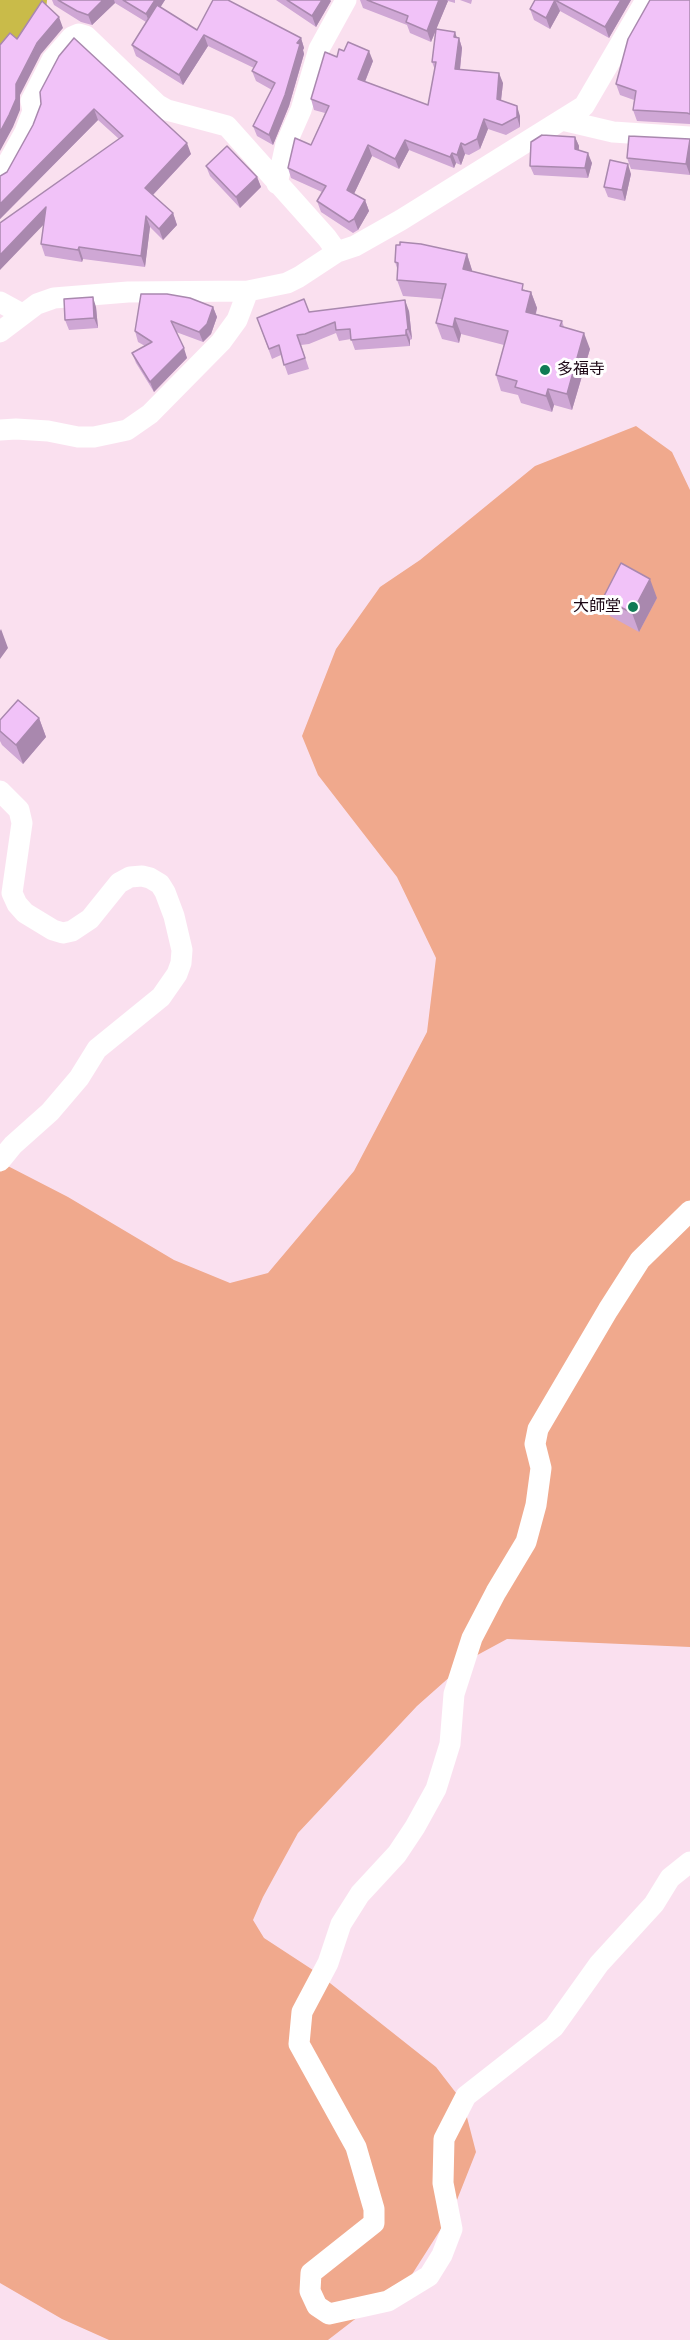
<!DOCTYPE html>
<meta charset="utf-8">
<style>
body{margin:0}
canvas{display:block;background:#fae0ef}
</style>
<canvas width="690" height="2340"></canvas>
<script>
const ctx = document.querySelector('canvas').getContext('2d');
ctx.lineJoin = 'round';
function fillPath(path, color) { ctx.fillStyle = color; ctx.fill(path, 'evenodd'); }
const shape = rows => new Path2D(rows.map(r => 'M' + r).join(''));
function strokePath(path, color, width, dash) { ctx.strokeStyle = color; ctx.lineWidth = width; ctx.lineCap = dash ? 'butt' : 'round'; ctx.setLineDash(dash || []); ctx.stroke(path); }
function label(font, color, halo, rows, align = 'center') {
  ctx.font = font + ' "Archivo Narrow","Noto Sans JP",sans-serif'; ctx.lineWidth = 6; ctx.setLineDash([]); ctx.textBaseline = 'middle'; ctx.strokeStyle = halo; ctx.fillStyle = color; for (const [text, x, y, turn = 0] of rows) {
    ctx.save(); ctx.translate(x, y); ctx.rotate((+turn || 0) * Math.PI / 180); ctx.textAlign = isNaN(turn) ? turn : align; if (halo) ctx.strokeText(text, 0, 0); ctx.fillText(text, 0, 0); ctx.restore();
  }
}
fillPath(shape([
 [636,426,672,452,690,490,690,1647,507,1639,470,1659,417,1706,298,1833,263,1897,253,1920,264,1938,316,1972,436,2067,463,2102,476,2152,453,2210,411,2276,328,2340,109,2340,62,2319,0,2283,0,1162,68,1197,174,1260,230,1283,268,1273,354,1171,427,1032,436,958,397,877,318,775,302,736,336,649,380,587,420,560,535,466]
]), '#f0a98d');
strokePath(shape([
 [0,26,26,0]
]), '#c9bb49', 42);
strokePath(shape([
 [562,120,613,132,690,137],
 [0,177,25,132,33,111,31,101,52,60,72,37,79,34,86,36,158,105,167,110,227,126,327,238,337,252],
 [277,184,286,144,301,110,319,49,346,0],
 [0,302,22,314],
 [0,332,37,304,54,298,128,292,248,291,287,283,299,277,337,252,355,246,401,220,584,106,646,0],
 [0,430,16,429,48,431,78,437,94,437,127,430,150,414,221,342,237,320,248,291],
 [0,791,19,810,22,823,12,893,17,904,25,913,53,930,63,933,72,931,90,919,119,883,130,877,142,876,150,878,160,884,165,892,174,916,182,950,181,963,177,974,161,997,97,1049,79,1078,50,1112,13,1145,0,1161],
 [690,1211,640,1260,608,1310,538,1429,535,1444,541,1468,536,1505,526,1542,496,1592,472,1638,454,1694,450,1744,436,1789,415,1827,397,1854,360,1894,341,1924,328,1963,302,2012,299,2044,356,2147,374,2209,374,2223,311,2273,310,2291,317,2306,329,2314,388,2301,429,2276,442,2255,452,2229,443,2183,444,2139,466,2096,554,2027,599,1964,654,1904,670,1878,690,1862]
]), '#fff', 21);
fillPath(shape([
 [52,0,165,0,160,7,197,30,301,38,304,48,303,50,304,54,289,106,273,145,257,136,253,126,272,90,256,81,252,71,254,68,208,46,183,85,136,56,132,45,146,22,115,3,92,25,81,22,54,5],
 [276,0,330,0,331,1,316,27],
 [360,0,455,0,455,3,448,1,436,29,459,38,462,48,460,69,503,83,501,100,520,116,520,127,506,135,488,129,480,149,469,155,465,154,461,165,456,163,454,168,409,150,399,169,372,156,354,194,365,200,369,211,358,230,353,233,321,212,317,201,322,192,291,178,288,168,311,145,325,113,314,110,311,99,337,57,373,61,365,82,428,105,435,70,432,62,436,30,431,42,410,33,407,25,363,8],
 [460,0,472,0,471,4],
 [535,0,631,0,609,38,560,11,550,29,534,20,530,9],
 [690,0,690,124,637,121,633,110,634,100,620,95,616,84],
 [59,56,191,154,153,195,173,213,177,225,163,240,150,227,145,267,83,259,82,262,45,256,41,244,44,225,119,139,98,120,0,219,0,176,7,172,33,125],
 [575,137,579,146,579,150,592,163,588,178,534,175,530,166],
 [690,139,690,175,631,169,627,158],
 [206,166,257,177,261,187,240,208,210,176],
 [631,174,625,201,608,197,604,187],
 [467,254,472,271,531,292,537,308,536,314,562,321,564,327,590,349,572,410,554,405,552,412,521,403,518,395,501,391,496,375,504,345,461,334,459,343,442,339,436,323,442,299,403,296,397,280,398,271,395,262],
 [96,307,98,328,69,330,65,320],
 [213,307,217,317,211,334,203,342,176,332,187,358,154,392,136,363,132,353,145,346,138,342,135,331],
 [409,311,412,339,410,340,410,346,355,350,351,339,339,341,336,333,309,344,301,345,309,369,288,375,281,355,272,359,257,318,309,312],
 [603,598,657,598,639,632,610,616],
 [39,718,46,737,23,764,2,745,0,741,0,720]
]), '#cfa7d5');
fillPath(shape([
 [103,0,114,0,115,3,92,25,88,15],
 [155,0,165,0,150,24,146,14],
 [322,0,330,0,331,1,316,27,312,16],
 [439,0,447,0,448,1,431,42,427,31],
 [555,0,560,11,550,29,546,18],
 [621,0,631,0,609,38,605,27],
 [59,17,63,28,41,54,20,95,20,110,13,127,0,151,0,132,16,84,37,43],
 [455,32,458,41,459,38,462,48,459,79,455,69],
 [204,35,208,46,183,85,179,75],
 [301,38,304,48,303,50,304,54,289,106,273,145,269,135,297,43],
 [369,51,373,61,362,89,358,79],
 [499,73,503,83,500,109,497,99],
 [517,106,520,116,520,127,517,117],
 [94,109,98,120,0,219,0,204],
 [484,119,488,129,480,149,477,139],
 [575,137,579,146,578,159,575,149],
 [690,139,690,175,686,164],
 [405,140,409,150,399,169,395,159],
 [187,143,191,154,149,199,145,188],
 [461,143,465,154,461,165,457,155],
 [368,145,372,156,351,200,347,190],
 [452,153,456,163,454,168,450,157],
 [588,153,592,163,588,178,585,168],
 [628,164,631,174,625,201,622,190],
 [257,177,261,187,240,208,236,197],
 [365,200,369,211,358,230,354,219],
 [46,207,50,218,0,270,0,255],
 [173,213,177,225,163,240,159,229],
 [146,216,150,227,145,267,141,256],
 [79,247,83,259,82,262,78,250],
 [467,254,472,270,469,285,463,269],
 [531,292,537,308,532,328,526,312],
 [93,297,96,307,98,328,94,318],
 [405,300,409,311,412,339,408,329],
 [213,307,217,317,211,334,203,342,199,332],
 [455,318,461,334,459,343,453,327],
 [406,330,410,340,410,346,406,335],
 [584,333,590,349,572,410,567,394],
 [184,348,187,358,154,392,150,382],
 [548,389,554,405,552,412,546,396],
 [650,579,657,598,639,632,632,613],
 [1,629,8,648,0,659,0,631],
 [39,718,46,737,23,764,16,745]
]), '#a988ae');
const building = shape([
 [58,0,103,0,88,15,77,11,58,0],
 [123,0,155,0,146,14,123,0],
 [213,0,228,0,301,38,297,43,300,44,285,95,269,135,253,126,275,83,252,71,257,62,204,35,179,75,132,45,157,5,197,30,213,0],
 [287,0,322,0,312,16,287,0],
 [367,0,439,0,427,31,406,22,408,16,367,0],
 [535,0,621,0,605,27,555,0,546,18,530,9,535,0],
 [650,0,690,0,690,114,687,113,633,110,636,91,616,84,628,39,650,0],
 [42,1,59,17,37,43,16,84,16,99,9,115,0,132,0,45,10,33,17,39,42,1],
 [436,29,455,32,454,37,459,38,455,69,499,73,497,99,517,106,517,117,502,125,484,119,477,139,465,145,461,143,457,155,452,153,450,157,405,140,395,159,368,145,347,190,365,200,354,219,349,222,317,201,326,186,288,168,295,138,311,145,329,106,311,99,325,52,337,57,339,49,344,51,348,42,369,51,358,79,428,105,436,62,432,62,436,29],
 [74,38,187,143,145,188,173,213,159,229,146,216,141,256,79,247,78,250,41,244,46,207,0,255,0,223,123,136,94,109,0,204,0,176,7,172,33,125,41,104,40,92,59,56,74,38],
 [542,135,575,137,575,149,588,153,585,168,530,166,531,142,542,135],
 [629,136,690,139,686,164,627,158,629,136],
 [227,146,257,177,236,197,206,166,227,146],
 [610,160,628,164,622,190,604,187,610,160],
 [400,242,421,244,467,254,463,269,523,284,522,290,531,292,526,312,562,321,560,326,584,333,567,394,548,389,546,396,515,387,517,381,496,375,508,331,455,318,453,327,436,323,446,284,397,280,398,263,395,262,396,245,400,245,400,242],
 [141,294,167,294,190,298,213,307,207,324,199,332,171,321,184,348,150,382,132,353,152,342,135,331,141,294],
 [93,297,94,318,65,320,64,299,93,297],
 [304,299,309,312,405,300,408,329,406,330,406,335,351,340,350,329,336,330,335,322,305,334,297,335,305,358,284,365,279,345,269,349,257,318,304,299],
 [621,563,650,579,632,613,603,598,621,563],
 [18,700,39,718,16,745,0,731,0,720,18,700]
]);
fillPath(building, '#f1c2f8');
strokePath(building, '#a988ae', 1.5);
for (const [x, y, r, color] of [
 [545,370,6,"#117b55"],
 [633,607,6,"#117b55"]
]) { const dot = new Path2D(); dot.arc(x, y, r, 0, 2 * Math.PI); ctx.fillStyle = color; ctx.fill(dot); strokePath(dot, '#fff', 2); }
label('16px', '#1b0614', '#fff', [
 ["多福寺",557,370],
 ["大師堂",621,607,"right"]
], 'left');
</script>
